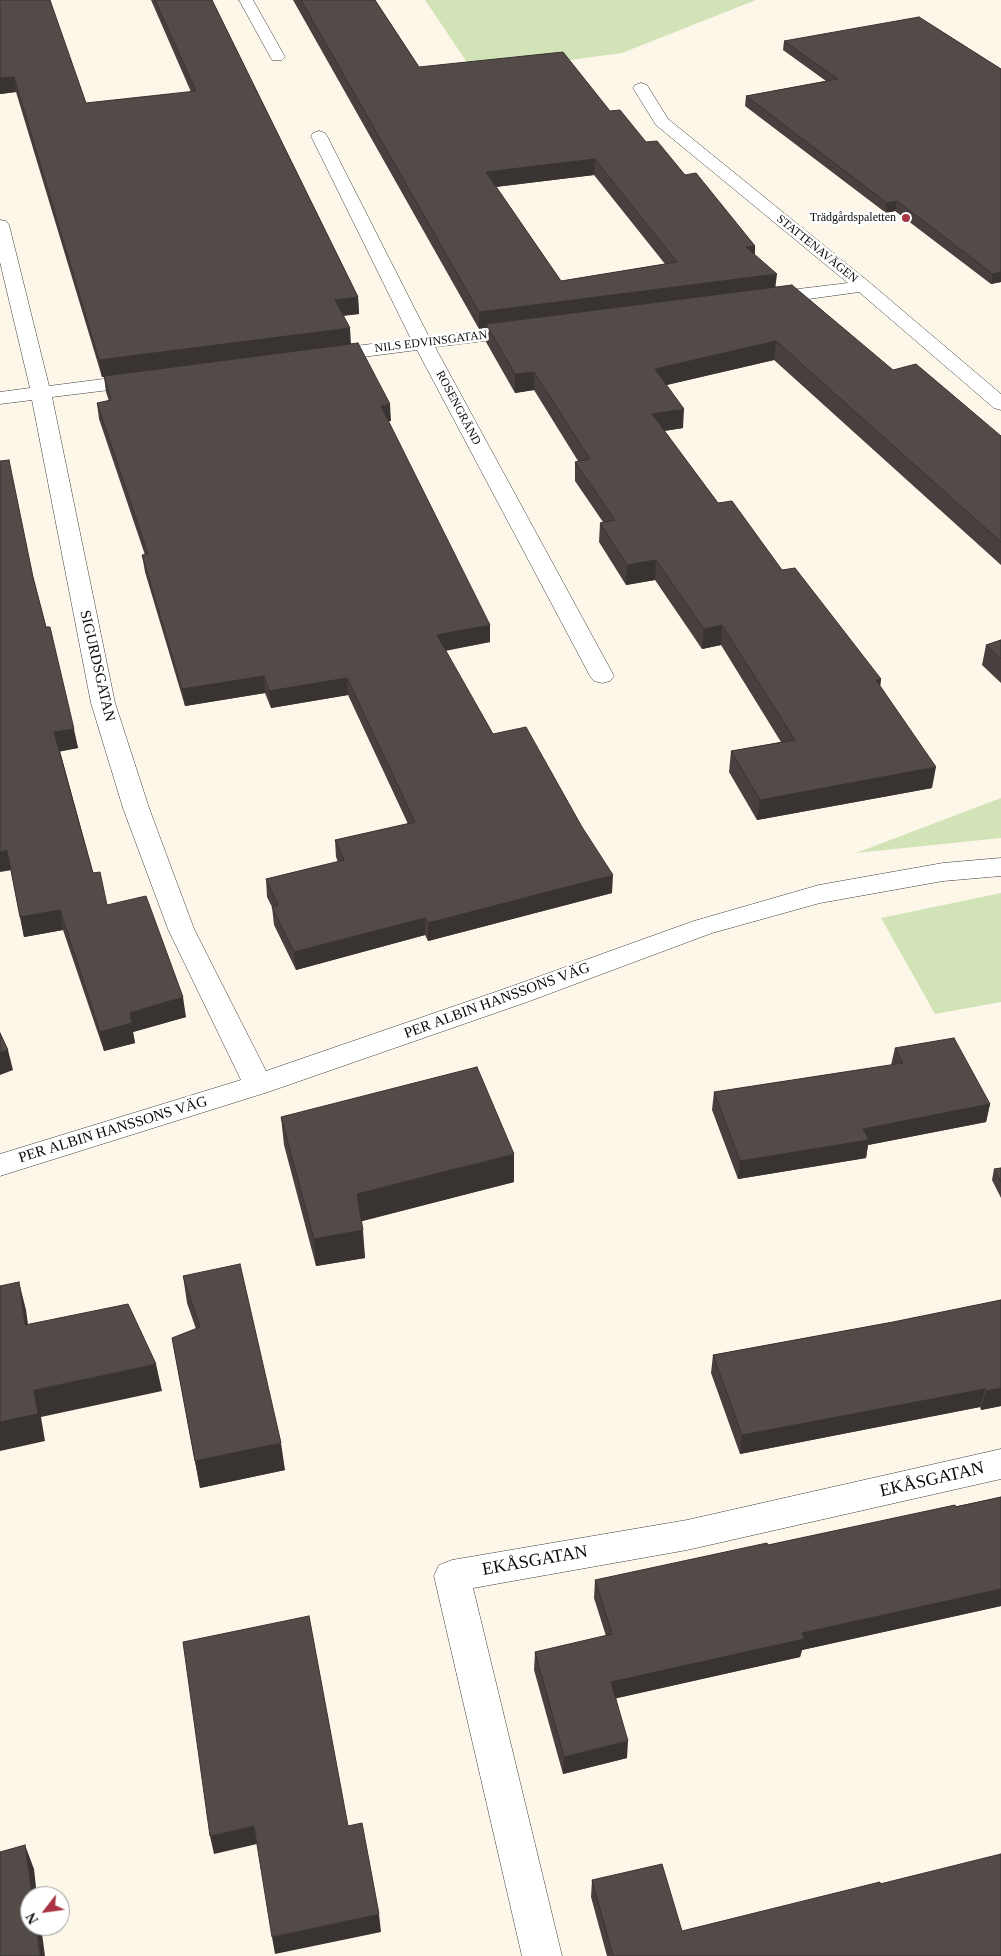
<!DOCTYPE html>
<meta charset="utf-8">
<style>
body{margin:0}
#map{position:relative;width:1001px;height:1956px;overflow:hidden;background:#fdf7ea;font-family:"Times New Roman",serif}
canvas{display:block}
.north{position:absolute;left:20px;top:1886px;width:50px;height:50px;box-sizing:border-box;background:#fff;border:1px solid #9d9d9d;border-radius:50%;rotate:240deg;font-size:14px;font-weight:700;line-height:20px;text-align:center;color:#0a0a0a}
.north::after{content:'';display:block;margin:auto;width:18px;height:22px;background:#a34;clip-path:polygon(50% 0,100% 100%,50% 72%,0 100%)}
</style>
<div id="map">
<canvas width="1001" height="1956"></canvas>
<div class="north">N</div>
</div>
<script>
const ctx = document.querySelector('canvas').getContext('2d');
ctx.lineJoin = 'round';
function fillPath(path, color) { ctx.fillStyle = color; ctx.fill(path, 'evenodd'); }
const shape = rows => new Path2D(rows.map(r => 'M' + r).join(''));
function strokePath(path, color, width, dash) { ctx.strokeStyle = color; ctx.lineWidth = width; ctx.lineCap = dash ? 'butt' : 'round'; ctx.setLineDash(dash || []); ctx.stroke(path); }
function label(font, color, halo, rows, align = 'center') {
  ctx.font = font + ' "Times New Roman",serif'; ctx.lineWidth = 5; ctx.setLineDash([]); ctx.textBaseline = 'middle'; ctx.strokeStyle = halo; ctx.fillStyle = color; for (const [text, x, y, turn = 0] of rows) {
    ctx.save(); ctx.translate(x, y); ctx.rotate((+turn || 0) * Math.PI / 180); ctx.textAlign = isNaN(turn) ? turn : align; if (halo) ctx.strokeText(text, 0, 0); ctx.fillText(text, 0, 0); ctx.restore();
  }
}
fillPath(shape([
 [425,0,756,0,622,53,474,73],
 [1001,798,1001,838,856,853],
 [1001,893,1001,1002,935,1014,881,918]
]), '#d2e3b8');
const minor = shape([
 [239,0,253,0,285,57,282,60,272,60,239,0],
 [641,83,647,85,668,119,869,282,1001,394,1001,410,994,408,859,292,765,305,758,303,756,299,758,295,765,293,848,283,656,125,633,88,635,85,641,83],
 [319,131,325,133,327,136,429,337,524,324,531,326,533,330,531,334,524,336,435,347,614,676,610,681,602,683,594,681,590,676,417,350,324,362,317,360,314,356,317,352,324,350,411,339,311,136,313,133,319,131],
 [0,220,6,221,9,225,49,386,142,374,149,376,152,380,149,384,142,386,52,397,115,703,149,808,194,929,266,1071,507,988,694,921,819,885,943,863,1001,858,1001,876,943,881,820,903,712,933,527,1002,268,1092,0,1176,0,1154,241,1080,168,929,123,808,91,703,32,400,0,404,0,392,30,388,0,262,0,220],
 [1001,1449,1001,1479,687,1550,473,1588,562,1956,522,1956,434,1576,439,1565,452,1560,687,1520,1001,1449]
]);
strokePath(minor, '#3d3d3d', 1);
fillPath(minor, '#fff');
fillPath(shape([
 [0,0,86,103,191,92,151,0,212,0,358,297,359,314,343,316,351,344,391,421,388,421,490,642,445,651,493,734,612,893,428,941,425,935,296,970,274,925,272,907,267,897,266,879,338,862,336,857,335,840,408,824,348,695,271,708,265,693,185,706,145,572,142,555,145,555,99,419,97,403,109,401,106,392,104,377,102,377,16,92,0,94],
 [293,0,375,0,419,67,610,111,685,175,755,246,755,255,776,287,893,370,1001,436,1001,565,774,360,666,385,683,428,664,431,718,503,782,570,881,679,880,687,932,788,757,820,729,772,731,751,781,742,721,645,702,649,655,580,626,585,599,542,600,523,603,522,575,481,575,462,578,461,534,390,515,393,486,342,486,328,479,329],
 [594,175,665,264,561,281,496,187],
 [784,41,1001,69,1001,282,991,284,895,211,886,213,745,106,746,96,826,81,783,50],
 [33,577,78,748,60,751,93,873,107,905,186,1017,133,1032,135,1043,104,1051,63,930,24,937,11,870],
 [1001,640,1001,683,982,665,986,645],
 [895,1048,990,1104,986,1122,868,1145,866,1158,738,1179,712,1110,714,1092,891,1065],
 [281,1117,514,1182,361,1221,365,1258,316,1266,284,1145],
 [1001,1168,1001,1198,992,1180,994,1169],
 [183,1276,285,1470,200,1488,172,1338,196,1329,187,1303],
 [1001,1300,1001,1406,981,1410,980,1407,740,1454,711,1373,713,1355,893,1322],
 [1001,1497,1001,1606,802,1650,800,1657,616,1698,627,1758,563,1774,534,1670,535,1652,606,1636,594,1598,595,1580,768,1545],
 [592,1880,682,1931,880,1884,1001,1956,607,1956,591,1897]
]), '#47403e');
fillPath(shape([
 [14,77,16,92,0,94,0,78],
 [595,159,594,175,486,188,486,172],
 [897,201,895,211,886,213,887,203],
 [755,246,754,262,746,247],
 [1001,272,1001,282,991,284,993,274],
 [777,274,775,290,486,324,486,328,479,329,479,312],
 [358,297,359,314,336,316,335,300],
 [350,328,351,345,102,377,99,360],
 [776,341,774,360,654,388,655,369],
 [534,372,534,390,515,393,515,374],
 [390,404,391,421,382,422,381,406],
 [684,409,683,428,651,433,652,414],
 [656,560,655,580,626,585,627,565],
 [490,625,490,642,437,652,437,635],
 [722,625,721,645,702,649,704,629],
 [264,676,265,693,185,706,182,689],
 [347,678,348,695,271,708,269,691],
 [881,679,878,699,876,680],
 [74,729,78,748,58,752,54,732],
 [936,767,932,788,757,820,760,800],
 [7,850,12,870,0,872,0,852],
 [613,875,612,893,428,941,428,923],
 [60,910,63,930,24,937,20,917],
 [425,918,425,935,296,970,294,952],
 [183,997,186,1017,133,1032,135,1043,104,1051,100,1032,130,1013],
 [8,1050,13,1070,0,1075,0,1052],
 [990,1104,986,1122,868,1145,866,1158,738,1179,740,1161,863,1129],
 [514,1154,514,1182,359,1222,357,1194],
 [363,1230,365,1258,316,1266,314,1239],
 [19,1282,26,1310,32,1353,25,1325],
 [156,1364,162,1391,41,1417,45,1441,0,1451,0,1422,34,1390],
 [1001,1388,1001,1406,981,1410,986,1391],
 [985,1389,980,1407,740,1454,742,1435],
 [281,1443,285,1470,200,1488,195,1461],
 [1001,1589,1001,1606,802,1650,800,1657,609,1700,611,1682,802,1633],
 [628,1741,627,1758,563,1774,564,1757],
 [254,1826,257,1844,214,1854,210,1836],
 [25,1845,34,1869,37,1896,32,1896],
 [379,1914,381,1932,275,1954,272,1937],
 [36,1926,41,1926,45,1956,40,1956]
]), '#393432');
const building = shape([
 [0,0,50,0,86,103,196,91,155,0,212,0,358,297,335,300,350,328,99,360,14,77,0,78,0,0],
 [301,0,375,0,419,67,563,52,610,111,620,110,646,142,657,141,685,175,696,173,755,246,746,247,777,274,479,312,301,0],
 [595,159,677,262,561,281,486,172,595,159],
 [919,17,1001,69,1001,272,993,274,897,201,887,203,746,96,838,79,784,41,919,17],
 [792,285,893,370,916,364,1001,436,1001,542,776,341,655,369,684,409,652,414,718,503,732,501,782,570,795,568,881,679,876,680,936,767,760,800,731,751,795,740,722,625,704,629,656,560,627,565,600,523,615,520,575,462,590,459,534,372,515,374,486,324,792,285],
 [358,343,390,404,381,406,490,625,437,635,493,734,526,727,582,827,613,875,428,923,425,918,294,952,272,907,278,905,266,879,344,860,335,840,415,822,347,678,269,691,264,676,182,689,142,555,148,554,97,403,111,400,104,376,358,343],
 [9,460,33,577,46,627,50,627,74,729,54,732,93,873,100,872,107,905,146,896,183,997,130,1013,132,1023,100,1032,60,910,20,917,7,850,0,852,0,461,9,460],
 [1001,640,1001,659,986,645,1001,640],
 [0,1033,8,1050,0,1052,0,1033],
 [954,1038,990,1104,863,1129,869,1140,740,1161,714,1092,903,1063,895,1048,954,1038],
 [477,1067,514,1154,357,1194,363,1230,314,1239,281,1117,477,1067],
 [1001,1168,1001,1182,994,1169,1001,1168],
 [240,1264,281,1443,195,1461,172,1338,200,1327,183,1276,240,1264],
 [19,1282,25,1325,128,1304,156,1364,34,1390,38,1414,0,1422,0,1286,19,1282],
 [1001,1300,1001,1388,986,1391,985,1389,742,1435,713,1355,893,1322,1001,1300],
 [1001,1497,1001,1589,802,1633,804,1639,611,1682,628,1741,564,1757,535,1652,612,1634,595,1580,767,1543,768,1545,955,1505,956,1507,1001,1497],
 [309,1616,348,1826,362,1823,379,1914,272,1937,254,1826,210,1836,183,1642,309,1616],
 [25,1845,32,1896,30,1896,30,1926,36,1926,40,1956,0,1956,0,1852,25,1845],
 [1001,1854,1001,1956,613,1956,592,1880,662,1864,682,1931,880,1882,880,1884,1001,1854]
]);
fillPath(building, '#524b48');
strokePath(building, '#393432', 1);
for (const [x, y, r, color] of [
 [906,218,5,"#a34"]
]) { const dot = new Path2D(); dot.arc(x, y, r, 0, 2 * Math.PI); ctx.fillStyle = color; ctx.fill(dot); strokePath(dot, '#fff', 2); }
label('12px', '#0a0a0a', '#fff', [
 ["Trädgårdspaletten",896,218]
], 'right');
label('12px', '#0a0a0a', '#fff', [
 ["STATTENAVÄGEN",817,249,39],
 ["NILS EDVINSGATAN",431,342,-7],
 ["ROSENGRÄND",458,408,62]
]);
label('15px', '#0a0a0a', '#fff', [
 ["SIGURDSGATAN",97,666,77],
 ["PER ALBIN HANSSONS VÄG",497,1001,-20],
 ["PER ALBIN HANSSONS VÄG",113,1130,-17]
]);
label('18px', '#0a0a0a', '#fff', [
 ["EKÅSGATAN",932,1480,-13],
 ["EKÅSGATAN",535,1561,-10]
]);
</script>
